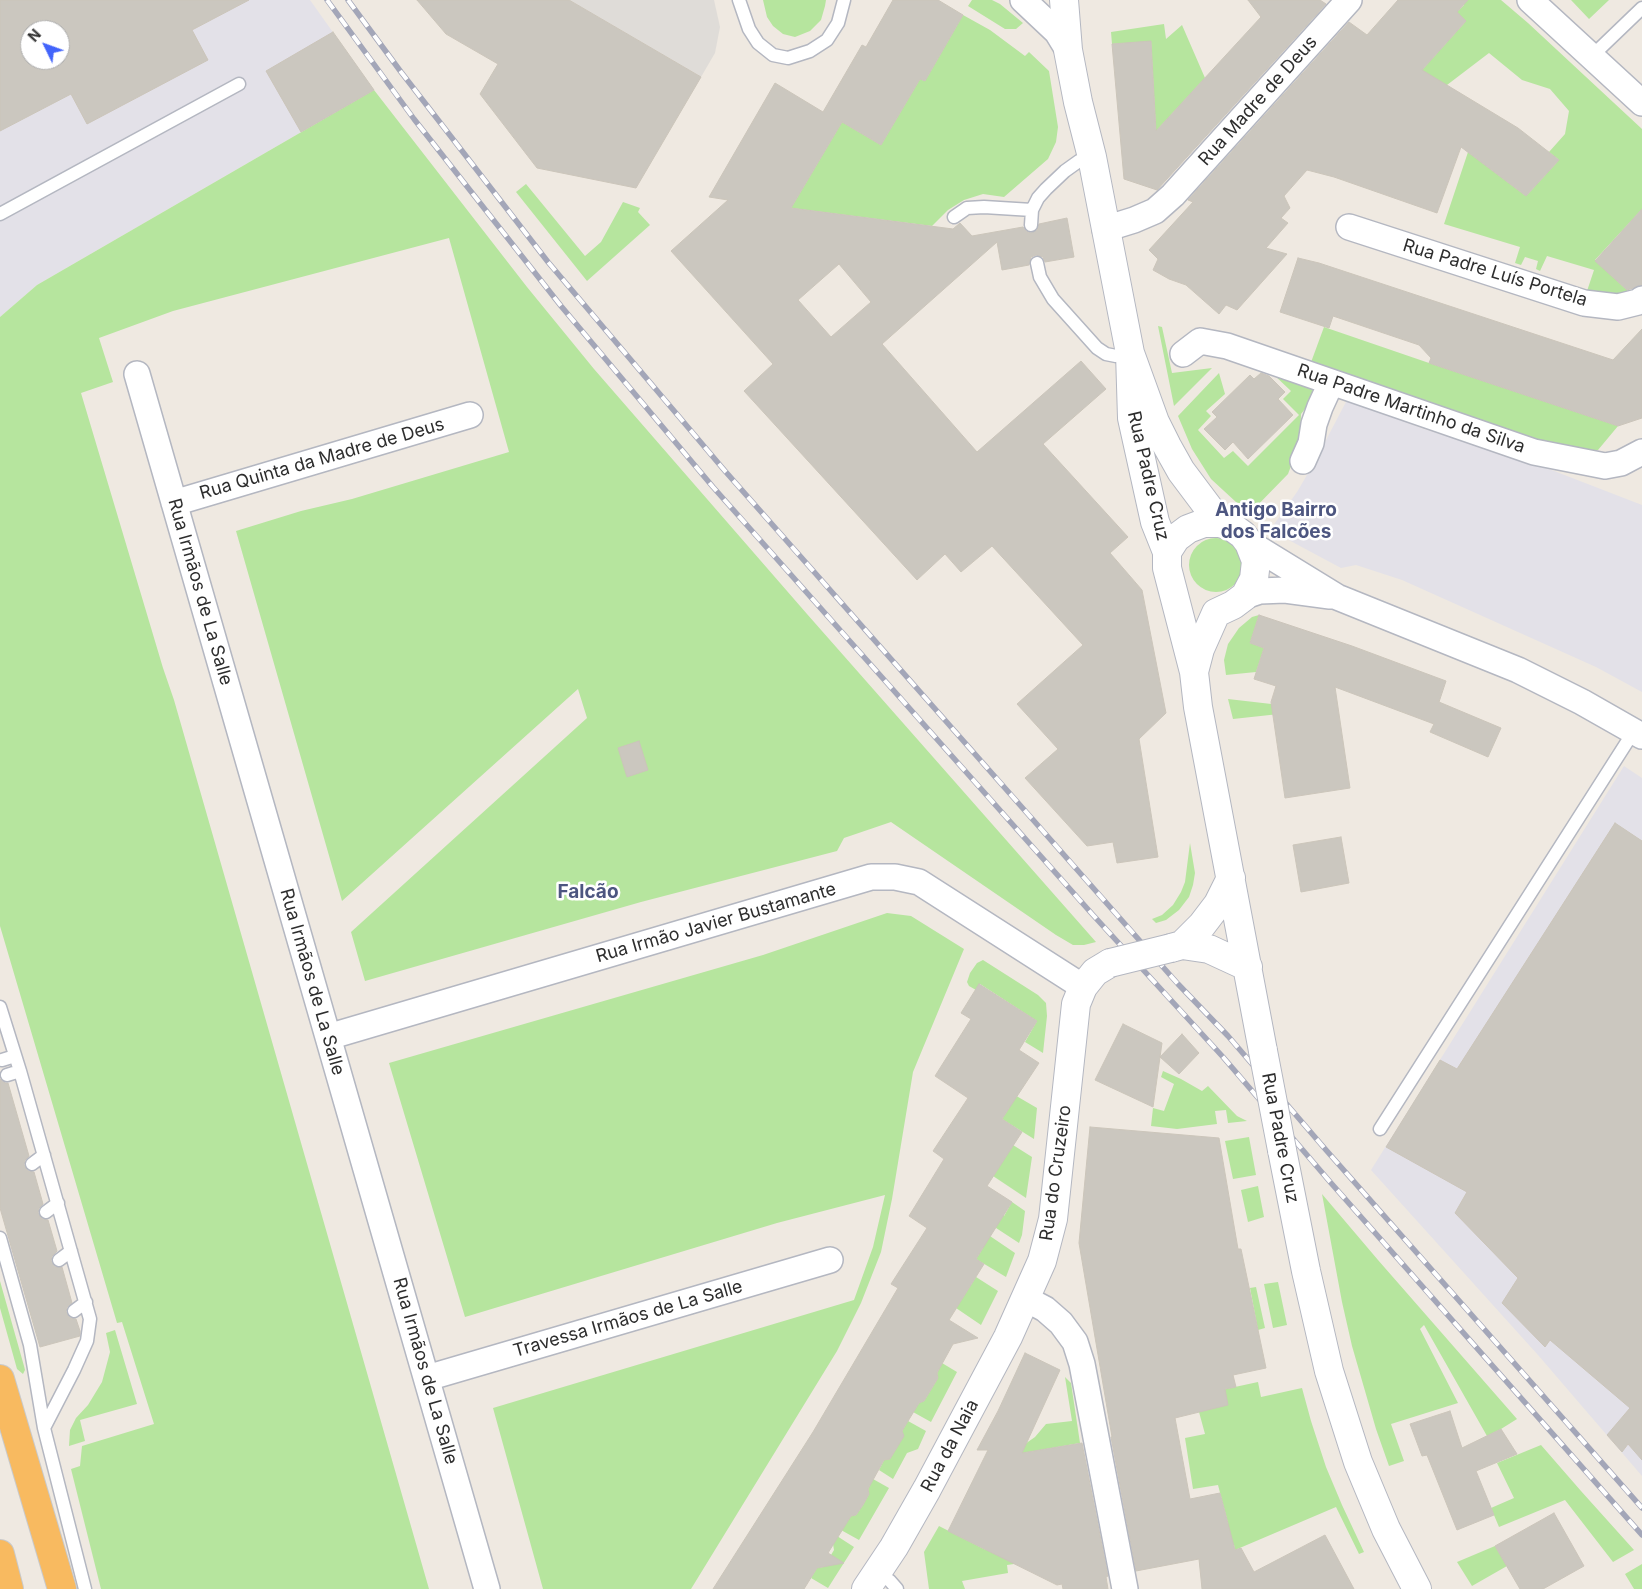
<!DOCTYPE html>
<meta charset="utf-8">
<style>
body{margin:0}
#map{position:relative;width:1642px;height:1589px;overflow:hidden;background:#efe9e1;font-family:Inter,sans-serif}
canvas{display:block}
.north{position:absolute;left:20px;top:20px;width:50px;height:50px;box-sizing:border-box;background:#fff;border:1px solid #ababab;border-radius:50%;rotate:312deg;font-size:14px;font-weight:700;line-height:20px;text-align:center;color:#2e2e2e}
.north::after{content:'';display:block;margin:auto;width:18px;height:22px;background:#4264fb;clip-path:polygon(50% 0,100% 100%,50% 72%,0 100%)}
</style>
<div id="map">
<canvas width="1642" height="1589"></canvas>
<div class="north">N</div>
</div>
<script>
const ctx = document.querySelector('canvas').getContext('2d');
ctx.lineJoin = 'round';
function fillPath(path, color) { ctx.fillStyle = color; ctx.fill(path, 'evenodd'); }
const shape = rows => new Path2D(rows.map(r => 'M' + r).join(''));
function strokePath(path, color, width, dash) { ctx.strokeStyle = color; ctx.lineWidth = width; ctx.lineCap = dash ? 'butt' : 'round'; ctx.setLineDash(dash || []); ctx.stroke(path); }
function label(font, color, halo, rows, align = 'center') {
  ctx.font = font + ' Inter,sans-serif'; ctx.lineWidth = 5; ctx.setLineDash([]); ctx.textBaseline = 'middle'; ctx.strokeStyle = halo; ctx.fillStyle = color; for (const [text, x, y, turn = 0] of rows) {
    ctx.save(); ctx.translate(x, y); ctx.rotate((+turn || 0) * Math.PI / 180); ctx.textAlign = isNaN(turn) ? turn : align; if (halo) ctx.strokeText(text, 0, 0); ctx.fillText(text, 0, 0); ctx.restore();
  }
}
fillPath(shape([
 [0,0,310,0,374,90,37,285,0,317],
 [30,30,60,30,60,60,30,60],
 [1347,400,1424,429,1536,464,1642,505,1642,692,1596,667,1402,580,1356,565,1341,568,1270,530,1297,492,1314,463],
 [1624,766,1642,778,1642,1476,1538,1355,1371,1170]
]), '#e3e1e8');
fillPath(shape([
 [763,0,826,0,825,6,821,20,810,31,795,37,783,34,773,26,767,17],
 [972,0,992,0,1000,4,1023,23,1016,29,1005,29,968,6],
 [1459,0,1501,0,1528,23,1642,129,1642,209,1595,260,1630,293,1620,298,1587,291,1594,270,1547,256,1540,271,1536,269,1538,261,1525,257,1521,265,1515,263,1520,247,1444,224,1468,152,1526,196,1559,160,1549,152,1565,134,1569,111,1550,89,1522,80,1489,53,1447,85,1437,97,1412,81,1466,21,1457,12,1464,5],
 [1571,0,1609,0,1589,19],
 [963,15,990,30,1025,56,1029,52,1049,71,1058,127,1056,142,1048,159,1004,197,983,194,964,200,948,210,932,226,791,208,842,122,881,145,920,79,925,81],
 [1164,24,1166,39,1182,25,1205,78,1156,131,1151,42,1112,44,1111,32],
 [374,90,527,287,594,369,807,614,1096,942,1084,945,1073,945,1056,935,891,822,844,838,837,851,641,902,365,981,351,932,587,718,578,689,342,901,236,531,301,511,352,499,509,452,449,238,173,311,99,338,113,382,81,393,163,668,174,700,429,1589,101,1589,71,1469,80,1466,82,1446,154,1424,122,1322,117,1323,0,926,0,317,37,285],
 [526,184,585,256,601,242,623,202,640,208,638,212,650,225,587,281,516,192],
 [1158,326,1162,327,1172,373,1212,368,1174,406],
 [1324,327,1429,363,1618,426,1598,450,1583,452,1568,450,1310,365],
 [1219,373,1225,394,1206,411,1211,416,1198,430,1224,458,1233,451,1248,466,1299,415,1283,399,1291,391,1273,374,1319,391,1301,414,1300,442,1288,474,1249,514,1211,479,1192,449,1178,416],
 '1189 565a27 27 0 1 1 54 0a27 27 0 1 1-54 0Z',
 [1259,615,1250,643,1264,648,1256,672,1226,675,1224,660,1228,644,1239,628,1252,617],
 [1228,699,1280,705,1279,714,1233,719],
 [1190,843,1195,873,1193,885,1189,897,1179,910,1166,920,1156,923,1152,919,1162,915,1173,905,1181,892,1185,882],
 [887,913,911,916,964,949,913,1072,892,1199,881,1252,861,1303,837,1351,691,1589,543,1589,493,1408,854,1300,873,1247,885,1195,777,1223,465,1317,389,1063,763,955],
 [983,960,1038,995,1046,1003,1047,1016,1043,1053,1025,1042,1037,1021,980,984,976,990,969,986,967,982,970,973,977,963],
 [1163,1071,1181,1079,1202,1091,1208,1086,1237,1116,1247,1121,1228,1123,1226,1110,1215,1111,1217,1124,1177,1129,1151,1126,1153,1108,1164,1111,1174,1084,1161,1077],
 [1013,1094,1037,1108,1034,1139,1002,1119,1009,1108,1006,1105],
 [1249,1137,1256,1175,1233,1179,1225,1141],
 [1013,1145,1032,1157,1026,1198,993,1176],
 [1258,1186,1264,1217,1248,1222,1241,1190],
 [1322,1194,1378,1260,1517,1419,1501,1429,1487,1436,1424,1325,1420,1329,1458,1403,1391,1424,1404,1461,1389,1466,1376,1429,1352,1346,1342,1302],
 [1012,1202,1025,1211,1022,1235,1019,1243,993,1226,1000,1215,1004,1216],
 [987,1234,1015,1253,1006,1277,976,1259,983,1248,980,1246],
 [976,1277,998,1291,981,1325,956,1308],
 [0,1281,24,1366,25,1370,23,1374,17,1369,0,1308],
 [1278,1282,1287,1325,1273,1328,1264,1284],
 [1256,1287,1265,1328,1258,1330,1250,1288],
 [115,1330,137,1404,80,1420,85,1441,69,1446,70,1430,76,1418,88,1405,102,1382,110,1352,106,1333],
 [942,1363,957,1372,931,1422,913,1412,919,1403,924,1401,938,1378,937,1373],
 [1065,1377,1071,1383,1080,1443,1018,1454,1025,1444,1035,1437,1046,1424,1072,1421],
 [1258,1382,1261,1397,1302,1388,1311,1421,1326,1467,1342,1505,1364,1552,1359,1554,1336,1507,1235,1550,1234,1545,1197,1551,1228,1523,1218,1485,1193,1489,1185,1438,1205,1434,1199,1412,1207,1393],
 [908,1421,926,1431,918,1449,907,1453,893,1479,879,1470,884,1460,890,1459,903,1436,902,1431],
 [1541,1445,1581,1491,1634,1550,1613,1562,1565,1500,1499,1527,1491,1508,1514,1498,1497,1463],
 [873,1479,889,1488,859,1540,841,1530,851,1516,856,1515,863,1505,869,1494,868,1489],
 [939,1526,984,1549,1021,1563,1007,1565,1008,1573,962,1581,965,1589,929,1589,924,1552],
 [837,1536,854,1547,828,1588,811,1578,817,1568,823,1567,831,1555,834,1550,833,1544],
 [1495,1546,1507,1566,1472,1586,1457,1562],
 [1642,1564,1642,1589,1634,1589,1625,1574]
]), '#b6e59e');
fillPath(shape([
 [569,0,714,0,720,27,715,53,701,77]
]), '#dfdcd8');
const building = shape([
 [0,0,249,0,192,30,208,60,87,124,71,94,0,131,0,0],
 [30,30,60,30,60,60,30,60,30,30],
 [417,0,569,0,701,77,636,188,537,168,480,94,498,64,446,34,417,0],
 [893,0,938,0,963,15,925,81,920,79,881,145,842,122,791,208,953,229,960,223,972,236,1023,227,1026,231,1031,233,1037,230,1039,224,1067,218,1074,257,1045,262,1043,257,1036,255,1031,257,1029,265,1002,270,997,242,882,344,977,452,1081,361,1106,389,1043,444,1128,537,1110,553,1142,590,1166,713,1139,739,1158,857,1117,863,1113,842,1087,846,1025,778,1058,749,1017,704,1083,645,992,546,961,572,945,554,917,580,744,391,773,364,671,251,728,200,709,197,775,83,823,112,862,45,866,47,893,0],
 [839,264,871,302,831,337,798,300,839,264],
 [1248,0,1320,0,1326,4,1157,190,1124,179,1112,44,1151,41,1156,131,1261,17,1248,0],
 [1398,0,1468,0,1457,12,1466,21,1422,70,1518,128,1559,160,1526,196,1461,147,1437,213,1334,177,1307,170,1284,196,1290,208,1281,218,1288,223,1266,248,1287,254,1237,310,1226,305,1219,314,1186,285,1169,279,1153,270,1158,259,1149,250,1193,202,1188,200,1349,22,1367,35,1398,0],
 [333,32,374,90,301,132,266,71,333,32],
 [1642,209,1642,285,1627,290,1595,261,1642,209],
 [1298,258,1319,263,1613,360,1642,329,1642,418,1618,426,1429,363,1431,358,1419,345,1333,316,1329,328,1280,312,1298,258],
 [1261,373,1269,376,1285,392,1278,399,1293,415,1248,459,1233,442,1225,450,1204,429,1217,417,1212,412,1250,375,1254,379,1261,373],
 [1259,615,1352,646,1446,681,1439,702,1501,728,1488,757,1430,732,1434,724,1335,687,1350,788,1285,798,1271,702,1276,686,1254,679,1264,648,1250,643,1259,615],
 [639,741,648,770,627,777,618,748,639,741],
 [1615,823,1642,841,1642,1460,1628,1444,1622,1452,1607,1435,1630,1408,1550,1340,1545,1347,1502,1303,1518,1278,1455,1213,1467,1192,1386,1147,1440,1060,1457,1069,1615,823],
 [1341,837,1349,883,1301,892,1293,845,1341,837],
 [979,984,1037,1021,1019,1050,1039,1063,1002,1119,1022,1132,987,1186,1012,1202,976,1259,984,1264,949,1320,978,1338,953,1344,937,1373,938,1378,924,1401,919,1403,902,1431,904,1436,890,1459,884,1460,868,1489,869,1494,863,1505,856,1515,851,1516,828,1553,844,1563,817,1568,804,1589,713,1589,813,1432,898,1288,891,1284,927,1228,909,1216,944,1159,933,1151,968,1098,935,1076,971,1019,961,1013,979,984],
 [1123,1024,1162,1043,1153,1107,1095,1080,1123,1024],
 [1182,1034,1199,1053,1179,1074,1160,1057,1182,1034],
 [0,1079,5,1083,8,1083,29,1156,25,1160,24,1165,28,1171,34,1172,43,1204,39,1208,38,1213,42,1219,48,1220,57,1251,52,1256,51,1261,55,1267,62,1267,72,1303,67,1307,66,1312,70,1318,76,1319,80,1331,80,1336,40,1347,0,1208,0,1079],
 [1090,1127,1219,1138,1238,1249,1241,1249,1266,1368,1233,1375,1236,1387,1225,1389,1228,1405,1175,1418,1190,1499,1220,1493,1235,1550,1241,1548,1254,1572,1325,1535,1354,1589,1202,1589,1199,1559,1136,1571,1111,1437,1112,1437,1079,1243,1090,1127],
 [1025,1353,1060,1370,1022,1453,1082,1443,1108,1576,1106,1577,1108,1589,1063,1589,1062,1584,1057,1585,948,1531,988,1450,977,1450,998,1411,1025,1353],
 [1450,1411,1462,1448,1501,1429,1517,1454,1476,1471,1494,1515,1457,1530,1427,1455,1422,1456,1410,1424,1450,1411],
 [1554,1513,1584,1566,1543,1589,1520,1589,1495,1546,1554,1513]
]);
fillPath(building, '#cbc7bf');
strokePath(building, '#cbc5ba', 1);
const service = shape([
 [739,0,749,29,758,43,773,55,788,58,810,51,827,40,838,23,844,0],
 [1591,57,1642,8],
 [0,214,239,84],
 [954,217,967,208,984,207,1032,210],
 [1031,225,1032,210,1038,198,1046,189,1065,171,1079,161,1092,157],
 [1037,263,1040,277,1053,299,1097,348,1106,354,1116,356,1130,353],
 [0,1007,20,1071,90,1319,87,1341,74,1370,44,1428,85,1589],
 [2,1060,15,1056],
 [7,1075,20,1071],
 [1380,1129,1634,731],
 [32,1164,44,1155],
 [46,1212,58,1203],
 [0,1238,30,1345,44,1428],
 [59,1260,71,1251],
 [74,1311,86,1302],
 [877,1572,890,1581,897,1589]
]);
const minor = shape([
 [1023,0,1057,32,1068,50],
 [1530,0,1642,103],
 [1349,227,1584,303,1618,307,1638,302,1642,299],
 [1105,229,1134,220,1155,211,1173,195,1349,0],
 [1183,354,1200,341,1227,346,1534,452,1605,466,1621,463,1642,452],
 [137,374,487,1589],
 [1303,461,1311,443,1314,424,1320,407,1331,383],
 [174,503,470,415],
 [1249,543,1337,597,1518,670,1582,702,1642,736],
 [1245,596,1260,591,1285,590,1330,596],
 [328,1037,871,877,895,877,919,882,1083,987],
 [1026,1299,1045,1309,1061,1323,1075,1342,1082,1364,1125,1589],
 [427,1378,830,1260]
]);
const tertiary = shape([
 [1064,0,1068,50,1078,102,1092,157,1130,353,1155,422,1167,446,1181,471,1220,523],
 [1130,353,1132,418,1155,522,1167,552,1167,568,1194,672,1198,707,1263,1051],
 [1167,552,1176,538,1188,529,1204,523,1220,523,1232,527,1243,535,1249,543,1256,561,1254,579,1245,596,1233,605,1216,613,1200,649,1194,672],
 [1182,945,1202,925,1218,904,1231,878],
 [1171,948,1182,945,1209,949,1248,967],
 [1282,1150,1306,1271,1329,1371,1358,1462,1386,1529,1417,1589],
 [866,1589,894,1547,927,1489,1008,1337,1042,1261,1053,1219,1076,1004,1083,987,1095,972,1110,963]
]);
const trunk = shape([
 [0,1379,62,1589],
 [0,1554,9,1589]
]);
strokePath(service, '#b4b7c1', 15);
strokePath(minor, '#b4b7c1', 28);
strokePath(tertiary, '#b4b7c1', 30);
strokePath(trunk, '#c9c9c9', 30);
strokePath(service, '#fff', 12);
strokePath(minor, '#fff', 25);
strokePath(tertiary, '#fff', 28);
strokePath(trunk, '#f8ba60', 28);
const rail = shape([
 [327,0,414,119,561,306,713,487,1093,915,1223,1057,1331,1183,1642,1535],
 [348,0,401,72,548,262,725,471,1178,984,1228,1036,1326,1150,1642,1508]
]);
strokePath(rail, '#a3a6b8', 5.5);
strokePath(rail, '#fff', 4, [11]);
const tertiaryBridge = shape([
 [1110,963,1171,948],
 [1263,1051,1282,1150]
]);
strokePath(tertiaryBridge, '#b4b7c1', 30, []);
strokePath(tertiaryBridge, '#fff', 28);
label('18px', '#2e2e2e', '#fff', [
 ["Rua Madre de Deus",1258,101,-48],
 ["Rua Padre Luís Portela",1495,273,17],
 ["Rua Padre Martinho da Silva",1411,409,19],
 ["Rua Quinta da Madre de Deus",322,459,-16],
 ["Rua Padre Cruz",1148,476,77],
 ["Rua Irmãos de La Salle",200,592,74],
 ["Rua Irmão Javier Bustamante",716,923,-16],
 ["Rua Irmãos de La Salle",312,982,74],
 ["Rua Padre Cruz",1280,1138,79],
 ["Rua do Cruzeiro",1056,1173,-82],
 ["Travessa Irmãos de La Salle",628,1319,-16],
 ["Rua Irmãos de La Salle",425,1371,74],
 ["Rua da Naia",950,1446,-62]
]);
label('bold 19px', '#4d5680', '#fff', [
 ["Antigo Bairro",1276,510],
 ["dos Falcões",1276,532],
 ["Falcão",588,892]
]);
</script>
